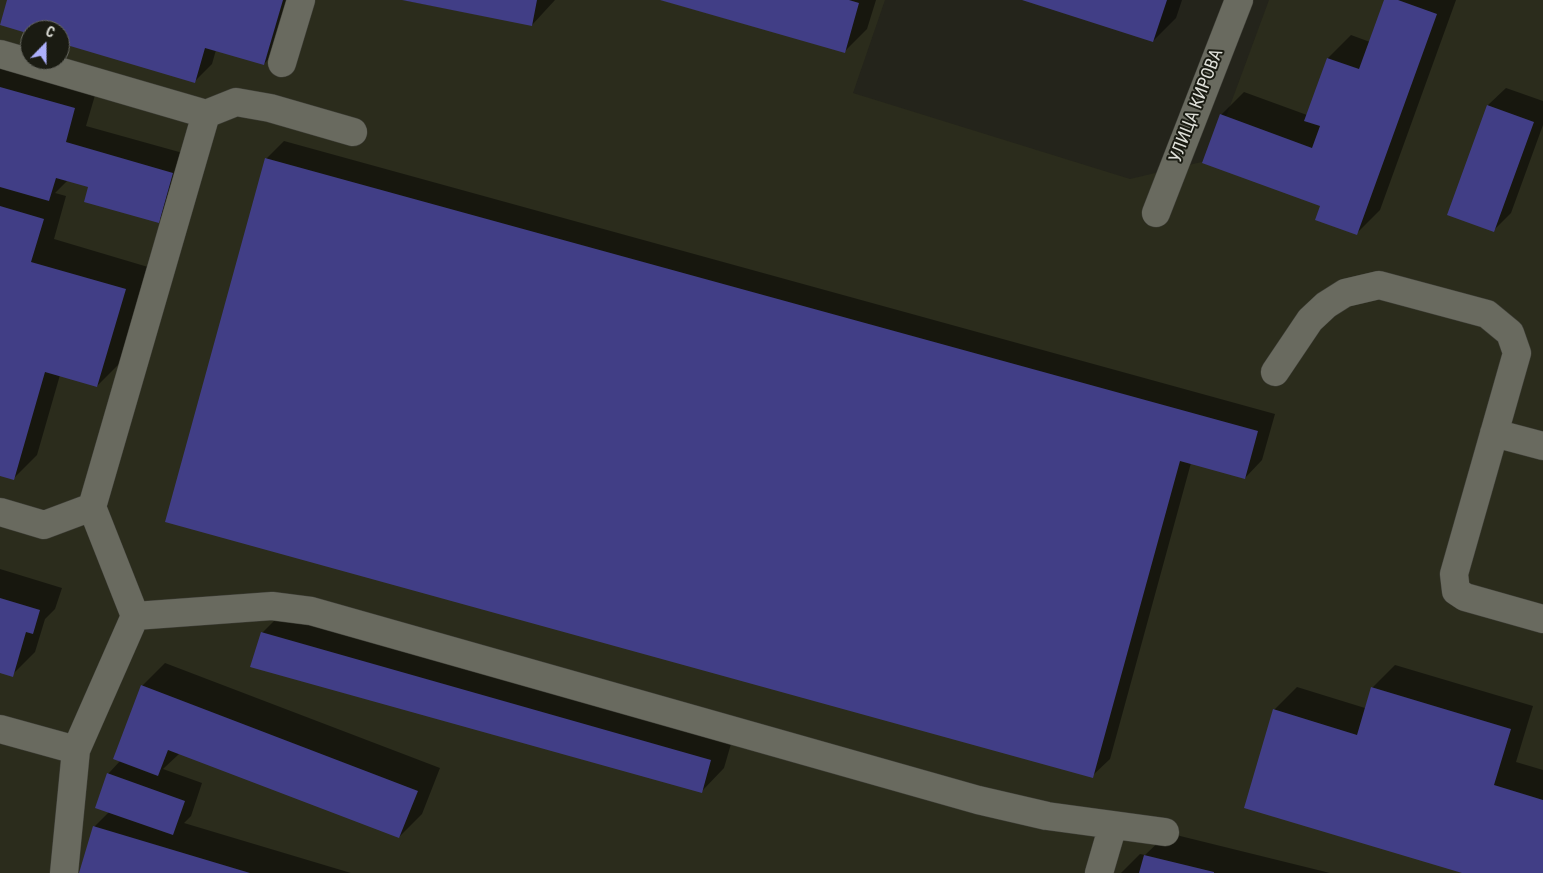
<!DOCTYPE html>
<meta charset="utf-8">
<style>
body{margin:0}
#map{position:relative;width:1543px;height:873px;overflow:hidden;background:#24241b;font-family:"Roboto Condensed",sans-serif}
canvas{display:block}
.north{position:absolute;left:20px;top:20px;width:50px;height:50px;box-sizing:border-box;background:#1a1b12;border:1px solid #686961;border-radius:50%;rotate:22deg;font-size:14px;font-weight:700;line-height:20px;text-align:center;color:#dedfd8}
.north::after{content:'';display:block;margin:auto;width:18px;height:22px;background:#acaffb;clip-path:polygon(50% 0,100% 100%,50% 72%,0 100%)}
</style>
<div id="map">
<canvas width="1543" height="873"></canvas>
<div class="north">С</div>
</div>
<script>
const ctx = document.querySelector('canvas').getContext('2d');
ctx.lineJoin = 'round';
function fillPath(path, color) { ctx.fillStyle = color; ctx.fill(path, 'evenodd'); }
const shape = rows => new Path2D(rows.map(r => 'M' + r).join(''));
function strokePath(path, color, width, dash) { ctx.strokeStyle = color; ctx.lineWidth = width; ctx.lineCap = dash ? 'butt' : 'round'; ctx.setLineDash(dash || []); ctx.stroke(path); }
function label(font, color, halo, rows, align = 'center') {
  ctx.font = font + ' "Roboto Condensed",sans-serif'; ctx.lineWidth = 4; ctx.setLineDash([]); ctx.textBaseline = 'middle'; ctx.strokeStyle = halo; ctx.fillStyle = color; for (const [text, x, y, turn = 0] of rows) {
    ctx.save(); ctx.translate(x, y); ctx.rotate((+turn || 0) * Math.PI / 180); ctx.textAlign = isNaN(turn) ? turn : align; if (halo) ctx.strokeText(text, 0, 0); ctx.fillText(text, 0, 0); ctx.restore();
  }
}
fillPath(shape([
 [0,0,885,0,853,93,1130,179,1210,160,1269,0,1543,0,1543,873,0,873],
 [30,30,60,30,60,60,30,60]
]), '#2b2c1c');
fillPath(shape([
 [8,0,295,0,281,46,264,64,216,50,212,64,194,82,60,41,60,30,30,30,30,32],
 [403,0,555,0,532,25],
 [662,0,876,0,867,29,844,52],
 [1025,0,1182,0,1176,18,1153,41],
 [1385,0,1456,0,1380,210,1357,233,1322,205,1221,115,1244,92,1307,115,1328,58,1351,35,1370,42],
 [0,57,98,85,86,126,190,155,176,204,158,221,90,187,68,180,55,193,66,196,54,239,148,267,120,363,97,386,60,375,37,455,14,478,0,474],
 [1506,88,1543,101,1543,125,1511,213,1493,231,1448,214,1488,105],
 [284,141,1275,414,1262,460,1245,478,1191,463,1110,759,1092,776,266,159],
 [0,569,62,588,55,609,45,619,35,652,12,675,0,671],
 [285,610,733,737,724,768,702,791,262,633],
 [165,663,440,768,422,814,399,837,180,753,163,769,202,783,191,816,184,823,351,873,81,873,95,826,109,812,108,774,121,760,142,686],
 [1395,665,1533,706,1516,762,1543,770,1543,873,1467,873,1274,710,1297,687,1365,708,1372,688],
 [1168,833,1330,873,1121,873,1140,854,1145,855]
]), '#0007');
fillPath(shape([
 [7,0,283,0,264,65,205,48,195,83,60,43,60,30,30,30,30,34,0,25],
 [402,0,537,0,532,26],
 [660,0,849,0,859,3,845,53],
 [1022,0,1167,0,1153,42],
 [1384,0,1398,0,1437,14,1357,235,1315,220,1320,206,1202,163,1220,114,1312,148,1320,126,1304,121,1327,58,1359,69],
 [0,87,75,108,66,142,173,173,159,223,84,202,88,187,56,178,49,201,0,187],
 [1487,105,1534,122,1494,232,1447,215],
 [265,158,1258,431,1245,479,1180,461,1093,778,165,522],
 [0,206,44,219,31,262,126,289,97,387,45,372,14,480,0,476],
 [0,598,40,610,33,634,26,632,13,677,0,673],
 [261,632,711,760,702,793,250,667],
 [141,685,418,791,399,838,168,750,158,776,113,759],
 [1371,687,1511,729,1494,785,1543,800,1543,873,1462,873,1244,808,1273,709,1357,735],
 [107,773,185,801,173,835,95,808],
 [93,826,250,873,79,873],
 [1144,855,1214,872,1214,873,1139,873]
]), '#413e86');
const minor = shape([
 [0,54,206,114],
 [282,63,301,0],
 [353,132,270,108,236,102,206,114,92,507,135,616,272,606,311,611,978,800,1047,816,1165,832],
 [1156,213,1239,0],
 [1275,372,1310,320,1326,305,1345,293,1379,285,1487,314,1510,333,1517,353,1454,574,1456,591,1465,597,1543,619],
 [1494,433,1543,446],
 [0,512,44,525,92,507],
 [0,729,76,750,135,616],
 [64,873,76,750],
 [1099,873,1113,825]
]);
strokePath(minor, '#3f3f38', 29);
strokePath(minor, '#696a5f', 28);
label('18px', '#dedfd8', '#1a1b12', [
 ["УЛИЦА КИРОВА",1197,106,-69]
]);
</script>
